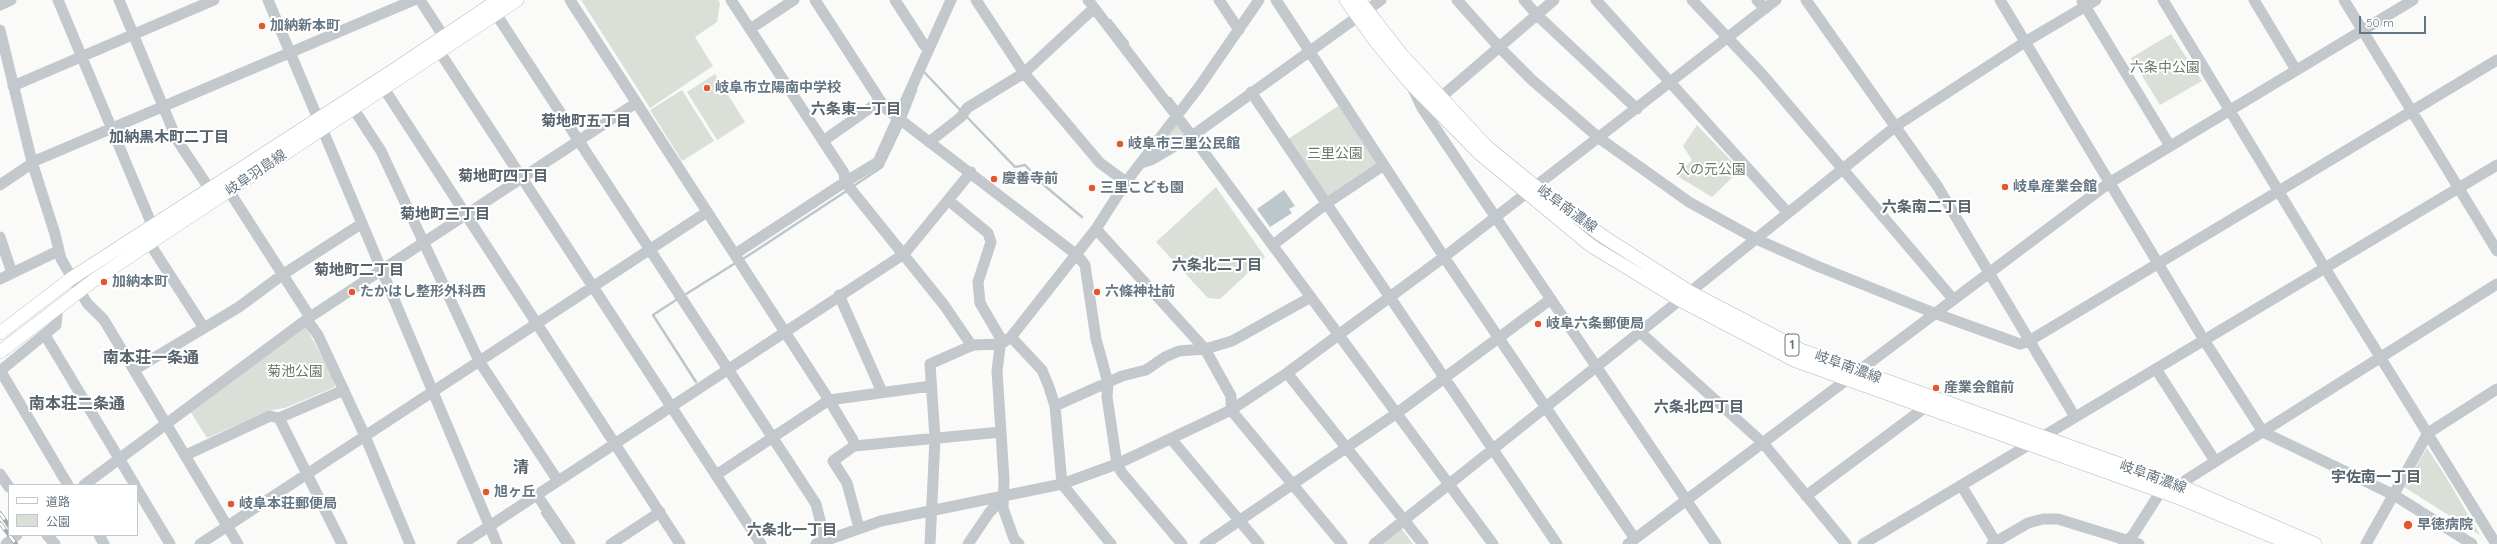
<!DOCTYPE html>
<meta charset="utf-8">
<style>
body{margin:0}
#map{position:relative;width:2497px;height:544px;overflow:hidden;background:#fafaf8;font-family:Quicksand,"Noto Sans JP",sans-serif}
canvas{display:block}
.legend{position:absolute;left:8px;top:484px;width:130px;height:52px;box-sizing:border-box;background:#fff;border:1px solid #c1c8cd;margin:0;padding:5px 7px;list-style:none;font-size:12px;color:#657683}
.legend li{display:flex;align-items:center;gap:8px;height:20px}
.legend b{width:20px;border:1px solid #c1c8cd}
.scale{position:absolute;left:2359px;top:16px;width:67px;height:18px;box-sizing:border-box;border:2px solid #657683;border-top:0;padding-left:5px;font-size:12px;line-height:14px;white-space:nowrap;color:#657683;-webkit-text-stroke:3px #fff;paint-order:stroke}
</style>
<div id="map">
<canvas width="2497" height="544"></canvas>
<ul class="legend">
<li><b style="height:5px;background:#fff"></b>道路</li>
<li><b style="height:11px;background:#dadfd7"></b>公園</li>
</ul>
<div class="scale">50 m</div>
</div>
<script>
const ctx = document.querySelector('canvas').getContext('2d');
ctx.lineJoin = 'round';
function fillPath(path, color) { ctx.fillStyle = color; ctx.fill(path, 'evenodd'); }
const shape = rows => new Path2D(rows.map(r => 'M' + r).join(''));
function strokePath(path, color, width, dash) { ctx.strokeStyle = color; ctx.lineWidth = width; ctx.lineCap = dash ? 'butt' : 'round'; ctx.setLineDash(dash || []); ctx.stroke(path); }
function label(font, color, halo, rows, align = 'center') {
  ctx.font = font + ' Quicksand,"Noto Sans JP",sans-serif'; ctx.lineWidth = 4; ctx.setLineDash([]); ctx.textBaseline = 'middle'; ctx.strokeStyle = halo; ctx.fillStyle = color; for (const [text, x, y, turn = 0] of rows) {
    ctx.save(); ctx.translate(x, y); ctx.rotate((+turn || 0) * Math.PI / 180); ctx.textAlign = isNaN(turn) ? turn : align; if (halo) ctx.strokeText(text, 0, 0); ctx.fillText(text, 0, 0); ctx.restore();
  }
}
fillPath(shape([
 [581,0,718,0,720,3,717,22,695,37,713,66,650,108],
 [2171,34,2202,81,2160,105,2131,58],
 [715,74,745,122,717,140,687,92],
 [682,90,714,141,682,161,650,110],
 [1343,103,1384,165,1327,203,1285,141],
 [1176,122,1186,137,1151,154],
 [1697,125,1740,170,1712,197,1677,176,1692,160,1683,146],
 [1216,187,1265,257,1220,299,1208,298,1156,242],
 [305,325,334,380,335,387,285,408,272,410,207,438,190,411],
 [2427,448,2446,477,2480,535,2404,487],
 [1401,528,1413,544,1383,544]
]), '#dadfd7');
fillPath(shape([
 [1284,190,1295,206,1289,209,1292,213,1270,227,1257,209]
]), '#bbc7cb');
strokePath(shape([
 [1110,20,1128,43],
 [924,72,962,112],
 [1170,98,1177,107],
 [965,115,1015,167,1025,165,1045,186,1082,217],
 [905,118,916,90],
 [852,187,882,167,902,125],
 [743,259,848,190],
 [683,296,737,262],
 [679,298,653,315,696,382],
 [542,513,563,544]
]), '#bbc7cb', 2.5);
const major = shape([
 [1346,0,1376,42,1411,84,1479,153,1590,245,1680,300,1796,361,2182,499,2291,544],
 [1359,0,1402,55,1486,146,1536,187,1604,237,1690,292,1801,350,2181,486,2315,544],
 [0,333,72,278,397,68,498,0],
 [0,352,94,280,517,0]
]);
strokePath(major, '#b5babe', 14);
strokePath(shape([
 [58,0,152,225],
 [119,0,177,140,209,188],
 [268,0,497,544],
 [420,0,444,37],
 [570,0,829,400,853,440,854,446,833,461,847,483,859,528],
 [731,0,844,173,845,182,735,254],
 [815,0,885,108,1077,255,1085,265,1096,339,1108,383,1107,397,1117,464,1122,473,1182,544],
 [895,0,924,45,929,49],
 [951,0,878,162,845,182,944,305,972,346],
 [976,0,1024,73,1100,163,1126,182],
 [1088,0,1192,136,1493,544],
 [1219,0,1239,30],
 [1276,0,1444,257,1635,539],
 [1457,0,1499,47,1532,80,1599,138,1689,202,1756,239,1817,266,1934,313,2020,344,2029,341,2497,60],
 [1524,0,1537,15,1637,109],
 [1596,0,1788,213],
 [1692,0,1762,74,1953,299],
 [1757,0,1765,9],
 [1806,0,1938,187,2075,417],
 [2000,0,2204,340,2263,432,2394,495,2472,544],
 [2163,0,2325,268,2496,544],
 [2254,0,2296,70],
 [2344,0,2497,251],
 [2082,1,2170,146],
 [0,5,11,0],
 [496,14,816,504,826,544],
 [750,29,794,0],
 [0,30,32,162,55,234,61,259,87,303,104,320,238,544],
 [439,51,761,544],
 [13,86,214,0],
 [383,87,680,544],
 [1413,89,1422,108,1716,544],
 [1251,92,1557,544],
 [1440,98,1554,0],
 [353,108,381,151,479,361,558,481],
 [823,141,880,101],
 [929,142,961,117,967,108,1024,73,1093,9],
 [1141,163,1151,160,1192,136,1381,0],
 [0,185,37,160,414,0],
 [229,191,310,317],
 [948,200,988,233,991,242,978,282,980,303,1001,339,997,371,1004,479,1003,508,1014,539,1019,544],
 [1096,229,1205,349,1231,396,1231,410,1342,544],
 [0,237,12,273],
 [150,244,204,328],
 [1273,245,1327,203,1384,165],
 [0,279,58,251],
 [1690,292,1896,126,2025,42,2096,0],
 [839,295,882,392],
 [307,320,318,335,365,436,410,544],
 [1641,333,1763,443,1846,544],
 [45,335,135,485],
 [1011,337,1042,370,1049,387,1055,406,1062,484,1111,544],
 [2156,369,2215,461],
 [0,370,68,485],
 [134,370,239,307,282,275,361,224],
 [0,371,56,325,58,306],
 [1287,373,1423,544],
 [1055,406,1122,376,1146,370,1165,357,1179,351,1205,349,1232,341,1311,297],
 [279,418,342,544],
 [1172,440,1259,544],
 [854,446,1001,432],
 [186,455,270,416,279,418,344,390],
 [0,474,9,487],
 [716,475,829,400,931,386],
 [84,485,310,317,636,103],
 [1961,485,1997,544],
 [2181,486,2186,480,2497,284],
 [137,489,170,544],
 [537,495,570,544],
 [1806,496,1927,406],
 [47,535,55,544],
 [99,535,104,544],
 [6,544,17,535],
 [200,544,707,212],
 [462,544,904,254,971,172],
 [611,544,660,512],
 [816,544,881,521,1062,484,1117,464,1231,410,1287,373,1444,257,1776,0],
 [930,544,935,438,930,364,973,345,1001,344,1011,337,1096,229,1126,182,1199,87,1259,0],
 [968,544,989,513,1004,496],
 [1205,544,1397,413,1551,299],
 [1374,544,1680,300],
 [1628,544,2109,183,2413,0],
 [1863,544,2497,165],
 [1992,544,2028,523,2043,519,2058,519,2139,544],
 [2123,544,2133,535,2161,491],
 [2366,544,2428,433,2497,389]
]), '#c3c8cc', 11);
strokePath(major, '#fff', 13);
const rail = shape([
 [0,513,9,526],
 [0,523,16,544]
]);
strokePath(rail, '#a2aab0', 4);
strokePath(rail, '#fff', 2.5, [8]);
for (const [x, y, r, color] of [
 [262,26,4,"#e4572e"],
 [707,88,4,"#e4572e"],
 [1120,144,4,"#e4572e"],
 [994,179,4,"#e4572e"],
 [2005,187,4,"#e4572e"],
 [1092,188,4,"#e4572e"],
 [104,282,4,"#e4572e"],
 [352,292,4,"#e4572e"],
 [1097,292,4,"#e4572e"],
 [1538,324,4,"#e4572e"],
 [1936,388,4,"#e4572e"],
 [486,492,4,"#e4572e"],
 [231,504,4,"#e4572e"],
 [2408,525,5,"#e4572e"]
]) { const dot = new Path2D(); dot.arc(x, y, r, 0, 2 * Math.PI); ctx.fillStyle = color; ctx.fill(dot); strokePath(dot, '#fff', 1.5); }
for (const [x, y, w] of [
 [1792,345,14]
]) { const box = new Path2D(); box.roundRect(x - w / 2, y - 11, w, 22, 3); ctx.fillStyle = '#fff'; ctx.fill(box); strokePath(box, '#657683', 1); }
label('bold 13px', '#657683', null, [
 ["1",1792,345]
]);
label('bold 14px', '#657683', '#fff', [
 ["加納新本町",270,26],
 ["岐阜市立陽南中学校",715,88],
 ["岐阜市三里公民館",1128,144],
 ["慶善寺前",1002,179],
 ["岐阜産業会館",2013,187],
 ["三里こども園",1100,188],
 ["加納本町",112,282],
 ["たかはし整形外科西",360,292],
 ["六條神社前",1105,292],
 ["岐阜六条郵便局",1546,324],
 ["産業会館前",1944,388],
 ["旭ヶ丘",494,492],
 ["岐阜本荘郵便局",239,504],
 ["早徳病院",2417,525]
], 'left');
label('14px', '#687a64', '#fff', [
 ["六条中公園",2165,68],
 ["三里公園",1335,154],
 ["入の元公園",1711,170],
 ["菊池公園",295,372]
]);
label('14px', '#657683', '#fff', [
 ["岐阜羽島線",256,173,-34],
 ["岐阜南濃線",1567,209,36],
 ["岐阜南濃線",1848,367,20],
 ["岐阜南濃線",2153,477,20]
]);
label('bold 15px', '#57646e', '#fff', [
 ["六条東一丁目",856,109],
 ["菊地町五丁目",586,121],
 ["加納黒木町二丁目",169,137],
 ["菊地町四丁目",503,176],
 ["六条南二丁目",1927,207],
 ["菊地町三丁目",445,214],
 ["六条北二丁目",1217,265],
 ["菊地町二丁目",359,270],
 ["六条北四丁目",1699,407],
 ["宇佐南一丁目",2376,477],
 ["六条北一丁目",792,530]
]);
label('bold 16px', '#57646e', '#fff', [
 ["南本荘一条通",151,358],
 ["南本荘二条通",77,404],
 ["清",521,468]
]);
</script>
